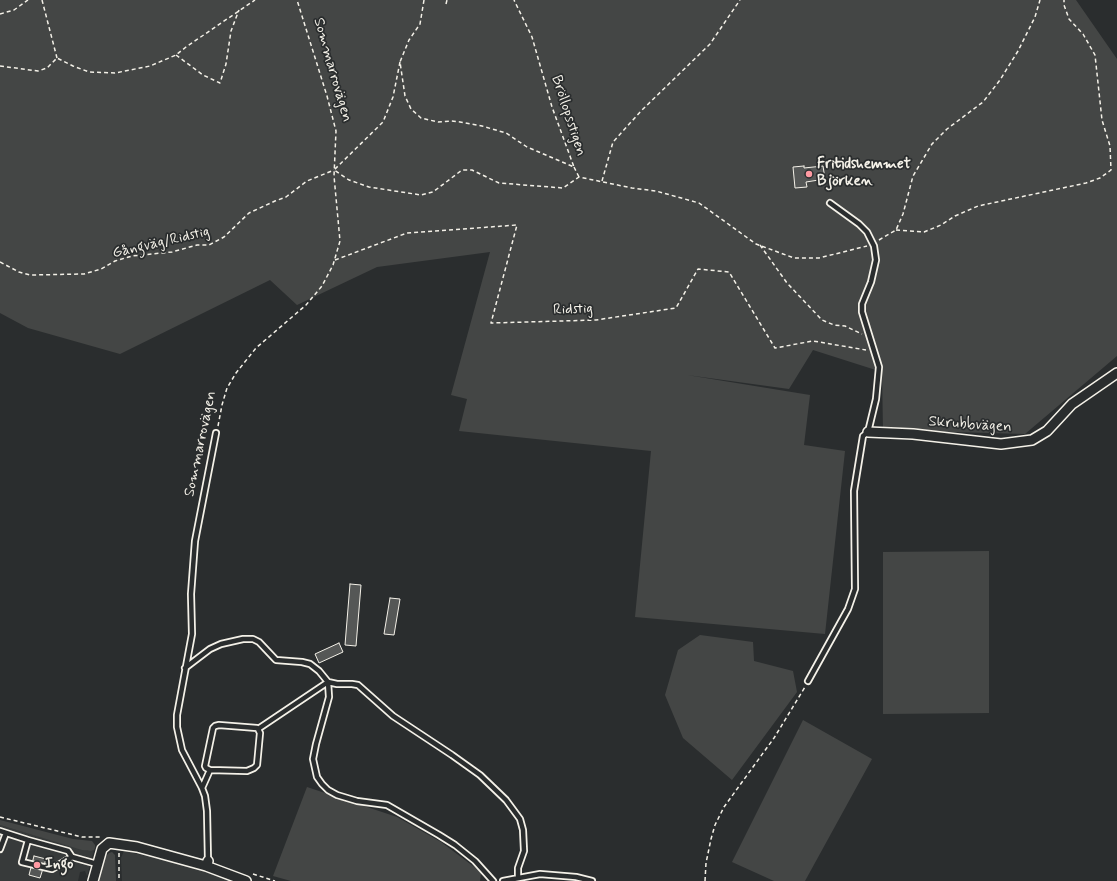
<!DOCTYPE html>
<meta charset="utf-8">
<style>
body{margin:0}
canvas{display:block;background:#2a2d2e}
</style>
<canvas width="1117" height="881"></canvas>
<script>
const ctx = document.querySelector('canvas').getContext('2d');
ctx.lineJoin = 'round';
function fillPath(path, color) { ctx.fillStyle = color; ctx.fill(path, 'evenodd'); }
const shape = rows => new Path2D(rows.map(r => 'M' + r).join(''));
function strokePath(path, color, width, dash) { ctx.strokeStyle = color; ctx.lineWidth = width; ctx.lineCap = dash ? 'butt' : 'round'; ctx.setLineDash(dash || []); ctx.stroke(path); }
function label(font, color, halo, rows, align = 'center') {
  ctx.font = font + ' Mynerve,sans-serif'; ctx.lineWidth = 3.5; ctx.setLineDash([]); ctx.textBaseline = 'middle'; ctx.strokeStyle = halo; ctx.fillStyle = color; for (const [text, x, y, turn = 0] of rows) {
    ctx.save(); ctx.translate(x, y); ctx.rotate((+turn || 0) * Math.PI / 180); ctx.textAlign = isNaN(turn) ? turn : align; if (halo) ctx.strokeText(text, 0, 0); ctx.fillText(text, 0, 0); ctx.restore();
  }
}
fillPath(shape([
 [0,825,88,851,94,850,87,876,85,871,80,872,78,881,0,881],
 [124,851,191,866,237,881,122,881,121,858]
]), '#373a3a');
fillPath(shape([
 [0,0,1076,0,1117,59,1117,356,1025,434,883,430,882,372,813,350,789,389,687,375,810,395,804,445,845,451,825,634,635,617,651,451,459,431,467,399,451,395,490,252,377,267,297,305,270,280,120,354,28,328,0,313],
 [989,551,989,713,883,714,883,552],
 [700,635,753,642,754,661,793,671,797,692,732,780,683,738,665,695,678,650],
 [803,720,872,759,805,881,774,881,732,862],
 [307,787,397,817,441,842,481,872,480,881,291,881,273,876],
 [0,820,73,839,92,841,95,845,95,848,94,850,91,851,82,850,0,825],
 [112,852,115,855,116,881,98,881,104,858,109,853]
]), '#444645');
const building = shape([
 [804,166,804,168,823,166,825,179,806,182,807,187,795,188,793,167,804,166],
 [350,584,361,585,356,646,345,645,350,584],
 [390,598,400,599,394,635,384,634,390,598],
 [339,643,343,652,319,663,315,654,339,643],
 [34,856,46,859,40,878,29,875,34,856]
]);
fillPath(building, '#555756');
strokePath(building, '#f4f1e8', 1);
const lane = shape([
 [185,668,210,649,221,644,243,639,253,639,259,642,276,660,302,662,310,664,319,671,328,682,329,697,316,744,313,759,317,777,322,784,328,790,337,795,357,801,387,805,439,835,455,845,475,861,493,881],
 [808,681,848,609,855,589,854,491,863,436,868,432,876,399,879,367,862,312,862,304,871,282,876,260,874,246,867,232,859,224,830,203],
 [258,729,260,733,257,765,254,768,247,771,210,770,206,768,205,766,213,728,215,726,219,725,257,728,258,729,328,682,337,684,352,684,358,685,393,716,452,755,480,775,506,800,520,819,523,830,524,851,518,868,518,878],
 [202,788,210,770],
 [0,831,28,840],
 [0,849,6,833],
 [72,857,52,869,22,862,28,840,68,851,72,857,97,864],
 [208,861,207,811,205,796,202,788,182,750,177,727,177,715,192,634,191,594,195,541,216,433],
 [503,881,540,874,576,877,592,881]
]);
const street = shape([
 [868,432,913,434,1001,444,1032,440,1047,431,1072,404,1117,373],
 [208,861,206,866,246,881],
 [93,881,102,849,109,843,137,847,206,866]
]);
strokePath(lane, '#f4f1e8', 8);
strokePath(street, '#f4f1e8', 12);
strokePath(shape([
 [42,0,57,58],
 [424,0,420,24,409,40,400,62,405,96,411,109,421,118,438,122,451,121,460,122,482,126,506,133,527,147,574,167,552,107,532,37,514,0],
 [446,4,447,0],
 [0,14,14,10,28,0],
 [176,55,203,75,220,83,226,64,231,31,239,10],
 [400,62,393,97,383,122,334,170,349,180,369,187,421,195,433,192,462,170,472,170,499,183,563,188,579,177,632,188,656,191,699,203,756,244,794,258,819,258,867,246],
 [0,66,38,71,47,68,57,58,73,66,89,72,115,73,150,66,176,55,186,47,255,0],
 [574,167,579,177],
 [602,181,613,142,641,111,710,44,740,0],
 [896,230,924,232,941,225,955,216,978,206,1086,183,1100,178,1111,170,1110,146,1102,120,1095,55,1083,34,1069,19,1064,5,1064,0],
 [879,240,896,230,903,214,913,176,932,144,947,129,983,102,1000,80,1018,51,1035,17,1040,0],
 [760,245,787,283,822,320,834,325,845,326,862,334],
 [335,260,407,233,517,225,491,323,596,320,676,308,698,269,729,272,775,348,813,341,866,350],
 [0,262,19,272,30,275,84,274,101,269,115,261,132,256,172,252,197,245,209,245,224,237,249,213,275,201,286,197,307,181,334,170],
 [218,426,222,405,227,388,236,373,256,348,306,305,322,286,333,265,340,241,334,176,336,131,327,96,297,0],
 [0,817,82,837,102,837],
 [119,853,119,881],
 [253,874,275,881],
 [705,881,706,863,711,839,715,825,724,807,774,738,805,687]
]), '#f4f1e8', 1.5, [4, 3]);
strokePath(lane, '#2a2d2e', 4.5);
strokePath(street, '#2a2d2e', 9);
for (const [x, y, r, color] of [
 [809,174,4,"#ff9aa2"],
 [37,865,4,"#ff9aa2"]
]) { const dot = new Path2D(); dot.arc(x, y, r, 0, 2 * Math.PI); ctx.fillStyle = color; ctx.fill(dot); strokePath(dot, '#2a2d2e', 1.5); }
label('15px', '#f4f1e8', '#2a2d2e', [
 ["Sommarrovägen",332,70,74],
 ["Bröllopsstigen",568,116,72],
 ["Gångväg/Ridstig",161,243,-13],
 ["Ridstig",573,310,-2],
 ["Skrubbvägen",970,425,4],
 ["Sommarrovägen",201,444,-78]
]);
label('bold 15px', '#f4f1e8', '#2a2d2e', [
 ["Fritidshemmet",817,165],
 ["Björken",817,182],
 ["Ingo",45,865]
], 'left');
</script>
